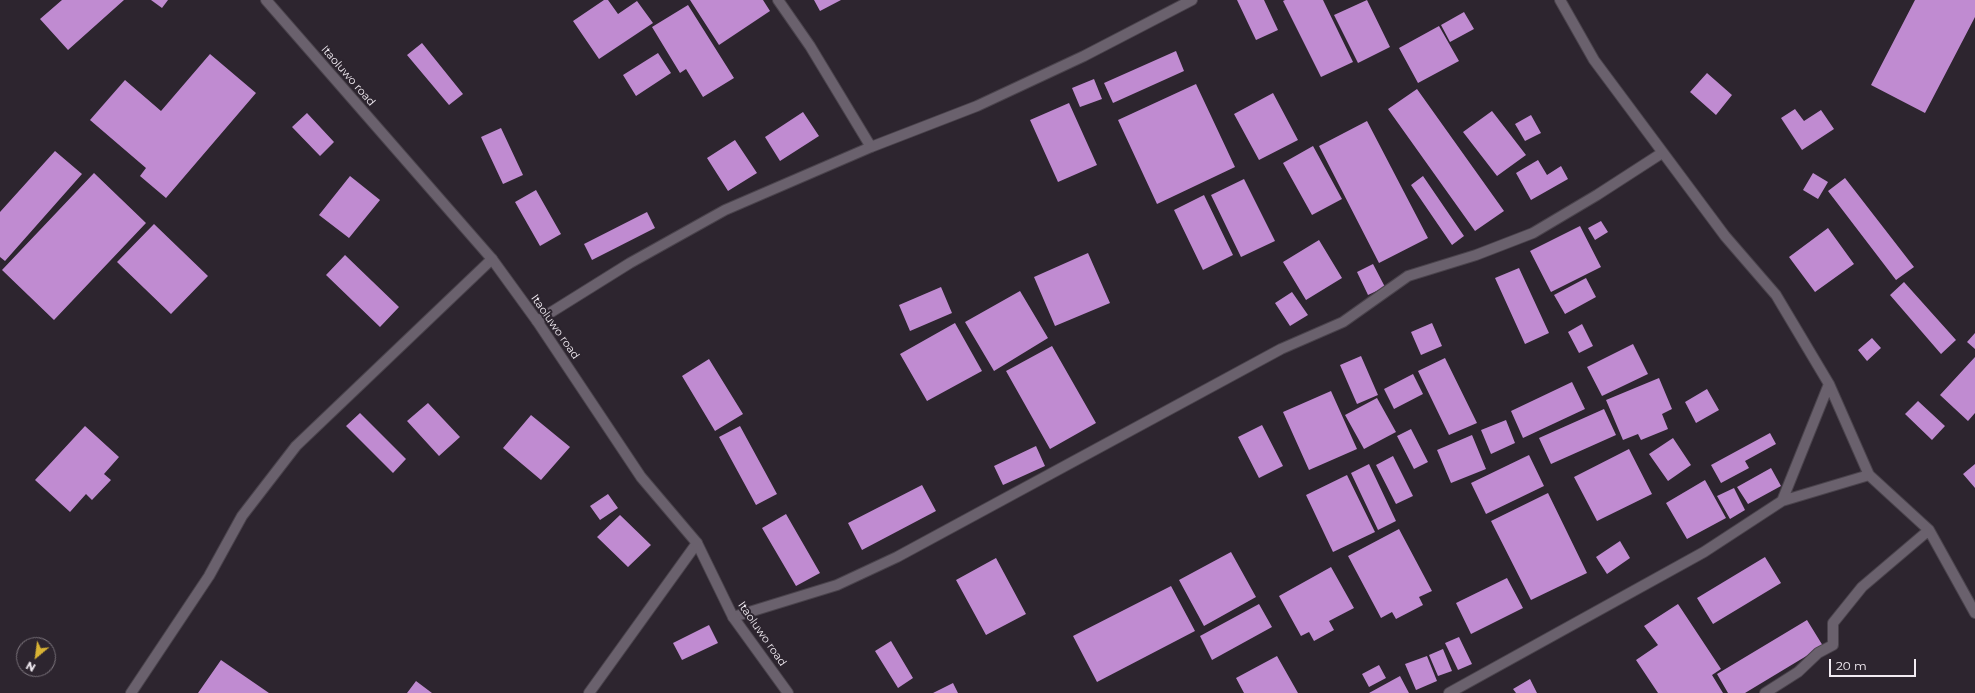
<!DOCTYPE html>
<style>
body{margin:0}
#map{position:relative;width:1975px;height:693px;overflow:hidden;background:#2d252f;font-family:Montserrat,sans-serif}
canvas{display:block}
.north{position:absolute;left:16px;top:637px;width:40px;height:40px;box-sizing:border-box;background:#2d252f;border:1px solid #7c757d;border-radius:50%;rotate:209deg;font-size:11px;font-weight:700;line-height:16px;text-align:center;color:#f2ecf3}
.north::after{content:'';display:block;margin:auto;width:14px;height:18px;background:#d9b334;clip-path:polygon(50% 0,100% 100%,50% 72%,0 100%)}
.scale{position:absolute;left:1829px;top:659px;width:87px;height:18px;box-sizing:border-box;border:2px solid #f2ecf3;border-top:0;padding-left:5px;font-size:12px;line-height:14px;white-space:nowrap;color:#f2ecf3;-webkit-text-stroke:3px #2d252f;paint-order:stroke}
</style>
<div id="map">
<canvas width="1975" height="693"></canvas>
<div class="north">N</div>
<div class="scale">20 m</div>
</div>
<script>
const ctx = document.querySelector('canvas').getContext('2d');
ctx.lineJoin = 'round';
function fillPath(path, color) { ctx.fillStyle = color; ctx.fill(path, 'evenodd'); }
const shape = rows => new Path2D(rows.map(r => 'M' + r).join(''));
function strokePath(path, color, width, dash) { ctx.strokeStyle = color; ctx.lineWidth = width; ctx.lineCap = dash ? 'butt' : 'round'; ctx.setLineDash(dash || []); ctx.stroke(path); }
function label(font, color, halo, rows, align = 'center') {
  ctx.font = font + ' Montserrat,sans-serif'; ctx.lineWidth = 4; ctx.setLineDash([]); ctx.textBaseline = 'middle'; ctx.strokeStyle = halo; ctx.fillStyle = color; for (const [text, x, y, turn = 0] of rows) {
    ctx.save(); ctx.translate(x, y); ctx.rotate((+turn || 0) * Math.PI / 180); ctx.textAlign = isNaN(turn) ? turn : align; if (halo) ctx.strokeText(text, 0, 0); ctx.fillText(text, 0, 0); ctx.restore();
  }
}
fillPath(shape([
 [62,0,124,0,68,50,40,19],
 [151,0,168,0,162,8],
 [604,0,608,0,618,14,637,1,653,23,599,59,573,21],
 [690,0,763,0,770,11,719,45],
 [814,0,841,0,820,11],
 [1237,0,1264,0,1278,30,1256,40],
 [1285,0,1323,0,1353,62,1321,77,1283,1],
 [1367,0,1390,47,1358,63,1334,15],
 [1915,0,1975,0,1975,17,1925,113,1871,85],
 [688,5,734,78,703,97,686,69,680,73,652,27],
 [1464,12,1474,29,1450,42,1441,25],
 [1439,26,1459,61,1418,83,1399,48],
 [422,43,463,94,449,105,407,55],
 [1176,51,1184,71,1113,103,1104,83],
 [658,53,671,73,636,96,623,75],
 [210,54,256,93,166,198,140,176,146,168,90,120,125,80,161,111],
 [1707,73,1732,95,1716,115,1690,92],
 [1094,79,1102,99,1080,107,1072,88],
 [1196,84,1235,167,1157,204,1118,120],
 [1417,89,1504,211,1475,231,1388,109],
 [1273,93,1298,140,1259,160,1234,114],
 [1069,103,1097,165,1058,182,1030,120],
 [1795,109,1804,121,1821,110,1834,129,1802,150,1781,118],
 [1492,111,1526,155,1497,176,1463,132],
 [803,112,819,136,780,161,765,137],
 [307,113,334,142,320,156,292,127],
 [1531,115,1541,133,1525,141,1515,124],
 [1367,121,1428,238,1379,263,1319,146],
 [501,128,523,175,503,184,481,137],
 [735,140,757,173,728,191,707,158],
 [1313,146,1342,199,1312,215,1283,163],
 [55,151,82,174,5,261,0,257,0,212],
 [1538,160,1547,175,1561,166,1568,179,1531,200,1516,173],
 [94,173,146,223,54,320,2,270],
 [1813,173,1828,182,1818,199,1803,190],
 [350,176,380,200,349,238,319,215],
 [1423,176,1464,236,1452,245,1411,185],
 [1845,178,1914,267,1896,280,1828,191],
 [1244,179,1275,241,1241,257,1211,195],
 [536,190,561,234,540,246,515,202],
 [1204,195,1233,255,1203,270,1174,210],
 [647,212,655,228,592,260,584,244],
 [1601,221,1608,232,1595,240,1588,228],
 [154,224,208,276,171,314,117,262],
 [1580,226,1601,267,1551,292,1530,251],
 [1828,228,1854,264,1815,292,1789,257],
 [1319,240,1342,278,1306,300,1283,262],
 [1088,253,1110,303,1055,326,1034,277],
 [345,255,399,307,380,327,326,275],
 [1373,264,1385,287,1368,295,1357,272],
 [1519,268,1549,333,1525,344,1495,278],
 [1586,278,1596,297,1565,314,1554,295],
 [1904,282,1956,340,1941,354,1890,295],
 [941,287,952,313,910,331,899,305],
 [1020,291,1048,338,994,371,965,322],
 [1292,292,1308,315,1290,326,1275,303],
 [955,323,982,371,927,401,900,354],
 [1432,323,1442,346,1421,355,1411,332],
 [1582,324,1593,346,1579,353,1568,332],
 [1975,333,1975,349,1967,342],
 [1872,338,1881,348,1867,361,1858,350],
 [1633,344,1648,374,1602,396,1587,367],
 [1052,346,1096,423,1050,449,1006,371],
 [1361,356,1378,395,1357,404,1340,365],
 [1975,357,1975,413,1968,421,1940,395],
 [1445,358,1477,423,1449,435,1418,371],
 [709,359,743,414,715,431,682,376],
 [1413,374,1423,394,1394,409,1384,389],
 [1659,378,1672,409,1662,414,1668,429,1641,440,1638,434,1623,440,1606,400],
 [1572,382,1585,409,1523,438,1511,411],
 [1707,389,1719,410,1696,423,1685,402],
 [1331,391,1357,449,1309,470,1283,412],
 [1377,398,1396,432,1364,449,1345,415],
 [1918,401,1945,426,1932,440,1905,414],
 [428,403,460,437,439,456,407,421],
 [1604,409,1616,435,1551,464,1539,438],
 [360,413,406,459,393,473,346,426],
 [531,415,570,447,541,480,503,448],
 [1506,420,1515,443,1491,454,1481,430],
 [1262,425,1283,466,1259,478,1238,437],
 [85,426,119,457,104,474,111,480,92,500,86,494,70,512,35,480],
 [740,426,777,494,756,505,719,437],
 [1411,429,1428,462,1414,469,1397,436],
 [1770,433,1776,444,1745,461,1749,468,1721,483,1711,465],
 [1472,435,1486,469,1451,483,1437,450],
 [1673,438,1691,465,1668,481,1649,454],
 [1036,446,1045,466,1003,485,994,466],
 [1629,449,1652,494,1597,521,1574,477],
 [1529,455,1544,486,1486,514,1471,483],
 [1393,456,1413,496,1396,504,1376,465],
 [1369,464,1396,521,1378,530,1351,473],
 [1975,464,1975,488,1963,474],
 [1771,468,1781,486,1748,504,1737,487],
 [1347,475,1375,532,1333,552,1306,495],
 [1705,480,1726,518,1687,539,1666,503],
 [922,485,936,511,862,550,848,523],
 [1734,488,1745,510,1730,519,1717,496],
 [1548,493,1587,573,1531,600,1491,521],
 [608,494,618,508,600,520,590,506],
 [786,514,820,573,796,586,762,528],
 [620,515,651,545,628,567,597,537],
 [1399,529,1432,591,1419,597,1423,605,1396,619,1392,612,1381,618,1348,556],
 [1620,541,1630,558,1607,574,1596,557],
 [1231,552,1256,597,1204,626,1179,580],
 [1765,557,1781,583,1713,624,1697,598],
 [996,558,1026,614,986,635,956,580],
 [1331,567,1354,608,1329,621,1334,630,1314,641,1309,632,1301,636,1279,596],
 [1507,578,1523,608,1471,634,1456,603],
 [1171,586,1195,631,1097,682,1073,636],
 [1259,604,1272,627,1212,660,1200,636],
 [1678,604,1721,669,1712,675,1723,693,1658,693,1636,660,1658,645,1644,626],
 [1807,620,1823,646,1745,693,1728,693,1717,674],
 [709,625,718,643,682,660,673,643],
 [1459,637,1472,664,1458,670,1445,643],
 [891,641,913,678,898,688,875,651],
 [1443,649,1452,671,1438,676,1429,655],
 [1277,656,1298,693,1244,693,1236,678],
 [1427,656,1437,681,1416,690,1405,664],
 [221,660,269,693,198,693],
 [1379,665,1386,678,1369,687,1362,674],
 [1400,676,1409,693,1369,693],
 [1530,679,1537,693,1516,693,1513,689],
 [416,681,432,693,407,693],
 [953,683,958,693,933,693]
]), '#c08bd1');
const minor = shape([
 [778,0,810,46,871,147],
 [1560,0,1594,60,1725,236,1776,295,1829,384,1869,475,1929,530,1975,613],
 [537,321,630,263,725,210,871,147,977,106,1084,56,1192,0],
 [1782,501,1829,384],
 [733,617,837,585,897,557,1281,349,1343,322,1408,276,1476,255,1533,233,1597,195,1662,153],
 [131,693,209,576,242,516,296,446,492,259],
 [589,693,697,543],
 [1449,693,1704,552,1782,501,1869,475],
 [1765,693,1798,672,1818,653,1833,645,1833,623,1862,587,1929,530]
]);
const tertiary = shape([
 [266,0,492,259,537,321,641,477,697,543,733,617,788,693]
]);
strokePath(minor, '#4a434c', 12);
strokePath(tertiary, '#4a434c', 12);
strokePath(minor, '#6a616d', 10);
strokePath(tertiary, '#6a616d', 10);
label('11px', '#f2ecf3', '#2d252f', [
 ["Itaoluwo road",348,76,49],
 ["Itaoluwo road",555,327,55],
 ["Itaoluwo road",762,634,55]
]);
</script>
